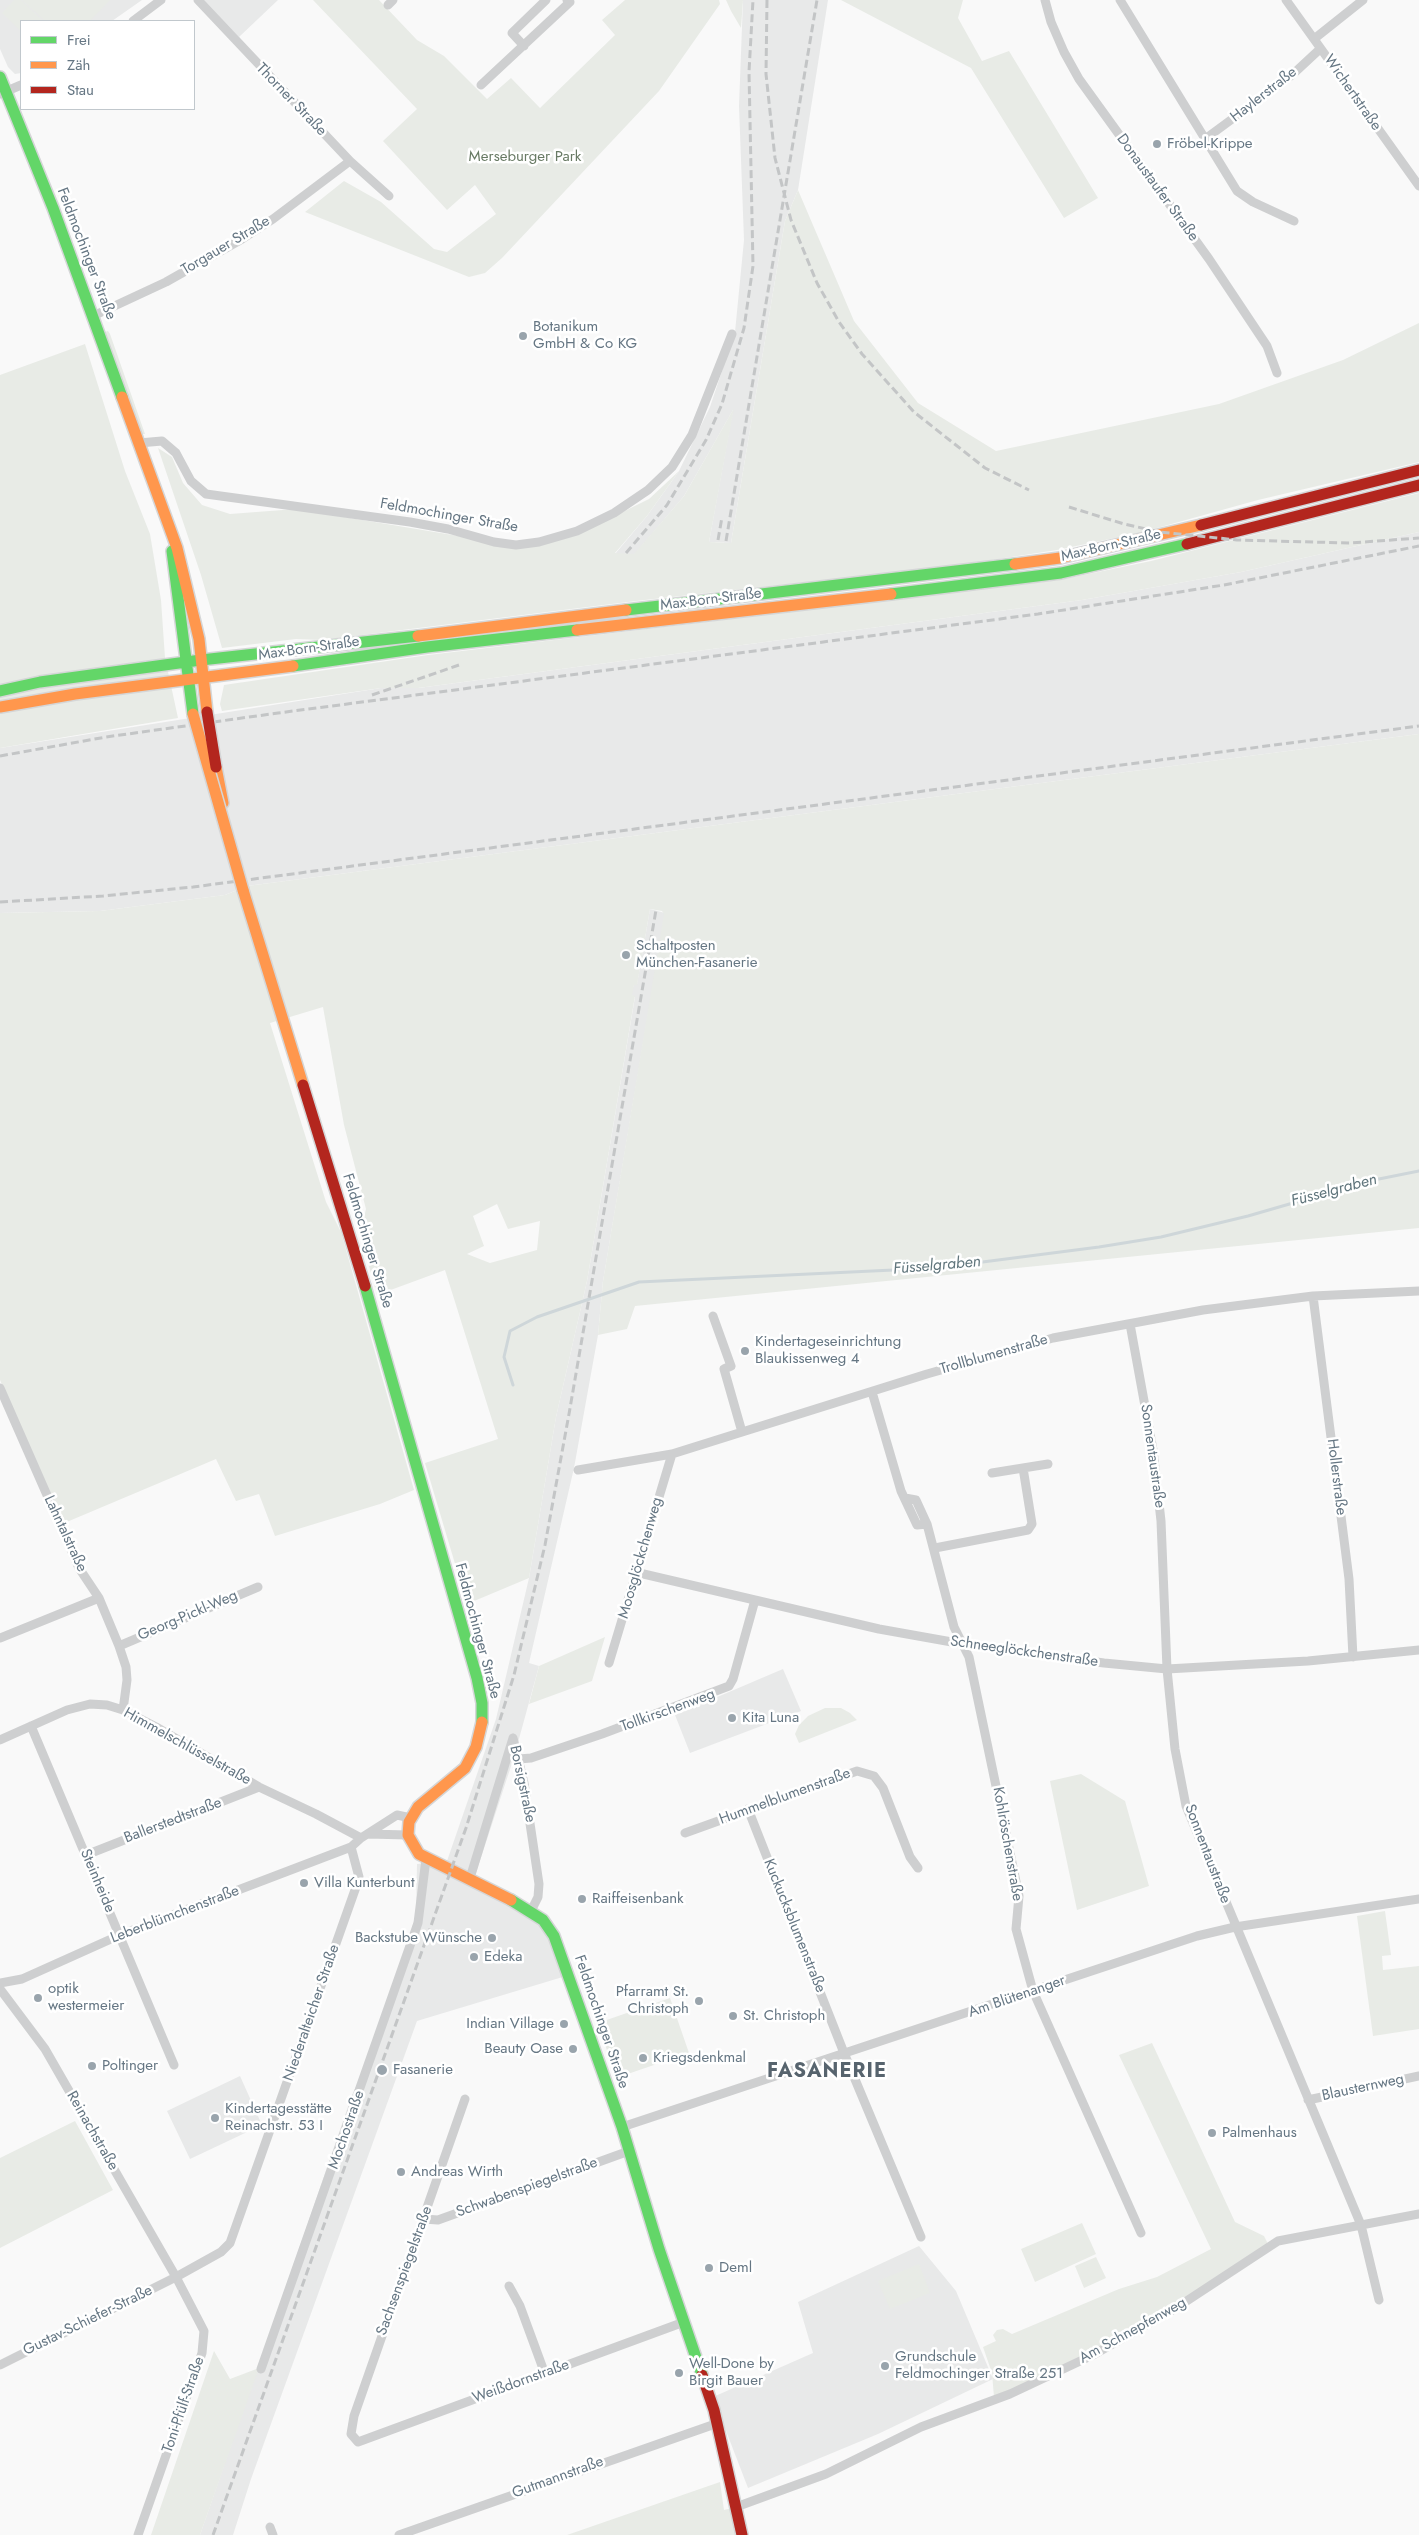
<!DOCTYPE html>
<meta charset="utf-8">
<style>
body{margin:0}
#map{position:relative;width:1419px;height:2535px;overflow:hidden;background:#f9f9f9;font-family:Jost,sans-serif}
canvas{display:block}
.legend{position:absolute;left:20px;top:20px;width:175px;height:90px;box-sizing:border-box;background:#fff;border:1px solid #c1c8cd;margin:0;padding:6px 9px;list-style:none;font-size:15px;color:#657683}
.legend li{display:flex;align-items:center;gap:10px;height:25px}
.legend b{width:25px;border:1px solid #c1c8cd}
</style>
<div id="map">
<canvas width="1419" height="2535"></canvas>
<ul class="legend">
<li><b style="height:6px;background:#63d668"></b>Frei</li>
<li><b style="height:6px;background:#ff974d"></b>Zäh</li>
<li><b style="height:6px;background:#b3261e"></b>Stau</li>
</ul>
</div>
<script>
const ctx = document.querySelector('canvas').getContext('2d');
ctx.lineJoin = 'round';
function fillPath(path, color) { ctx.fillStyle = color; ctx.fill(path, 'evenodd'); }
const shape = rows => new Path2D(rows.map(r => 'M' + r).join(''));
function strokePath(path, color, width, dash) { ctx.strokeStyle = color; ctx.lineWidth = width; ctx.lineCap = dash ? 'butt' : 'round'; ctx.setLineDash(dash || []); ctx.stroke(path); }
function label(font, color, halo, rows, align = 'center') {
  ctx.font = font + ' Jost,sans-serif'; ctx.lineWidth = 5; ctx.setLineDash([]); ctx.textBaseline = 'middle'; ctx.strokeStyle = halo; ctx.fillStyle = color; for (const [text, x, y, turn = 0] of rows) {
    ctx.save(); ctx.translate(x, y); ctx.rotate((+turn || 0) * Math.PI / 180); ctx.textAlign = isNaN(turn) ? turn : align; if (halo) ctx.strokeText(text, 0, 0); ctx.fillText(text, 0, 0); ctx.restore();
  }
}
fillPath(shape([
 [0,0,142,0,112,21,21,21,21,73,15,74,8,67,0,49],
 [204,0,278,0,239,37],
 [743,0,828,0,798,190,785,221,731,543,709,542,733,410,684,496,635,554,615,554,647,516,679,471,710,407,735,332,744,240,739,106],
 [1419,532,1419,734,247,886,225,895,100,911,0,913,0,748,381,688,418,688,1082,600,1241,572],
 [650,909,665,913,603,1281,598,1335,574,1468,529,1663,539,1666,514,1757,474,1879,523,1903,547,1931,566,1976,417,2021,251,2479,233,2535,200,2535,352,2095,372,2052,396,1982,416,1914,417,1864,447,1861,496,1719,529,1578,556,1417,587,1281,635,997,631,995,634,984,637,984],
 [783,1669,801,1711,690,1753,675,1715],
 [240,2076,262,2125,190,2159,167,2111],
 [919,2246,956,2291,993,2379,878,2434,748,2488,713,2397,813,2353,798,2302]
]), '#e8e9e9');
fillPath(shape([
 [14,0,21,0,42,20,21,21,21,31,2,13],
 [22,0,110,0,90,21,45,21],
 [313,0,379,0,417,40,444,56,487,99,511,78,540,108,615,35,602,20,625,0,719,0,720,4,659,91,502,258,485,273,469,277,305,212,344,181,381,202,434,249,447,252,496,214,475,185,447,210,383,141,417,109],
 [726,0,743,0,741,28,731,11],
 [841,0,963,0,958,18,982,61,1009,51,1098,198,1064,218,971,68],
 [798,190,854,321,918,403,996,451,1219,404,1343,360,1419,323,1419,462,1258,500,1139,533,1057,550,959,565,636,601,322,640,296,639,222,648,201,575,158,448,172,457,183,483,202,505,230,514,296,509,519,546,574,536,649,499,679,471,647,516,615,553,634,554,684,496,734,408,709,542,731,543,785,221],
 [108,331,110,334,145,434,142,434,107,338,105,332],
 [85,344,125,471,150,534,161,600,165,658,178,718,0,748,0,375],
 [1419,493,1419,532,1241,572,1082,600,418,688,381,688,222,711,220,704,224,685,428,655,1059,580,1151,561],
 [1419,734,1419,1228,635,1306,627,1329,598,1335,603,1281,664,914,662,911,650,909,637,985,634,985,632,995,635,996,587,1281,556,1417,529,1578,467,1604,425,1463,498,1439,445,1270,377,1295,360,1233,366,1209,344,1125,323,1007,270,1023,326,1202,341,1232,414,1490,380,1504,275,1536,259,1494,236,1501,216,1459,62,1524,0,1380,0,913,100,911,225,895,247,886],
 [497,1204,508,1229,540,1221,537,1250,490,1263,467,1254,484,1246,473,1216],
 [605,1637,592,1681,529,1704,539,1666],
 [825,1708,841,1708,850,1713,857,1720,799,1743,795,1734,799,1725,808,1716],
 [1081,1774,1125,1801,1149,1886,1077,1910,1050,1781],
 [1385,1911,1391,1955,1382,1956,1383,1970,1419,1966,1419,2029,1373,2036,1357,1916],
 [670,1998,689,2053,616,2078,598,2023],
 [1152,2043,1235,2222,1264,2236,1268,2244,1225,2274,1092,2353,994,2397,992,2373,983,2347,996,2341,993,2335,997,2330,1003,2329,1012,2334,1119,2289,1157,2277,1211,2249,1119,2055],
 [75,2121,113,2190,0,2248,0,2158],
 [1082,2223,1096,2254,1035,2282,1021,2249],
 [1096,2257,1106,2278,1084,2288,1075,2266],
 [919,2264,930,2293,890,2309,878,2281],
 [214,2351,230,2379,259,2368,200,2535,151,2535],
 [720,2482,724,2510,736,2507,742,2535,567,2535]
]), '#e8ebe6');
strokePath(shape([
 [513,1385,504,1357,510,1331,537,1317,639,1282,936,1268,1099,1247,1161,1237,1248,1216,1369,1181,1419,1171]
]), '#ced6d9', 3);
const fast = shape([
 [0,77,53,208,122,397],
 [172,551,193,714],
 [891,594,1061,573,1187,544],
 [626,610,1015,564],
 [293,666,427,647,577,630],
 [0,691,40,682,201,660,418,636],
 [365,1286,477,1678,482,1703,482,1722],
 [511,1900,543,1920,554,1936,622,2127,659,2249,702,2375]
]);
const slow = shape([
 [122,397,177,548,199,639,207,712],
 [1015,564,1060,558,1201,525],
 [577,630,891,594],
 [418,636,626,610],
 [0,707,75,694,293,666],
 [216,767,223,803],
 [243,890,303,1085],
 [482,1722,476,1747,465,1768,418,1807,409,1822,408,1835,419,1854,511,1900]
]);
const jam = shape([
 [1201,525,1419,470],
 [1187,544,1419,485],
 [303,1085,365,1286],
 [702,2375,714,2410,742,2535]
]);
strokePath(fast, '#d5d6d7', 14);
strokePath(slow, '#d5d6d7', 14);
strokePath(jam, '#d5d6d7', 14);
strokePath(shape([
 [198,0,350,161,389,196],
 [1045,0,1051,22,1064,52,1079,79,1209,259,1267,346,1277,373],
 [1120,0,1237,191,1253,202,1294,221],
 [1286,0,1419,186],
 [388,5,393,0],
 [133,21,161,0],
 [1314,39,1363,0],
 [524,46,512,33,546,0],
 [481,85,570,2,567,0],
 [0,94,21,85],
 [1205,139,1292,75,1320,49],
 [93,316,166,282,242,239,273,219,350,161],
 [139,443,162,441,176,453,191,481,206,494,410,522,448,529,494,542,516,545,539,542,577,531,614,513,648,490,672,467,692,435,732,334],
 [1313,1296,1349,1579,1353,1657],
 [713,1316,731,1366,724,1369,742,1432],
 [1130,1324,1153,1450,1161,1521,1167,1669,1175,1749,1186,1806,1361,2225,1379,2300],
 [0,1388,79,1568,99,1598,119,1646,126,1667,127,1680,123,1710],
 [872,1392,901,1491,917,1525,927,1524],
 [578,1470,672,1454,927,1374,1053,1338,1203,1310,1313,1296,1419,1291],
 [992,1473,1023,1468],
 [905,1498,916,1500,927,1524,954,1627,969,1657,1019,1896,1016,1929,1033,1991,1141,2233],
 [935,1548,1028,1530,1032,1524,1023,1468,1048,1464],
 [635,1572,879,1629,963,1644,1104,1663,1167,1669,1308,1661,1419,1650],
 [0,1638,99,1598],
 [119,1646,258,1587],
 [609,1663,672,1454],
 [31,1726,174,2065],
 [513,1738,524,1783,539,1884,538,1897,531,1911],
 [0,1740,67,1710,90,1704,107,1705,123,1710,156,1727,259,1787,316,1814,361,1838,397,1815,411,1818],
 [519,1759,531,1758,602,1734,729,1686,733,1679,755,1600],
 [748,1809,844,2053,921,2237],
 [685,1833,857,1771,874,1776,883,1788,910,1857,918,1868],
 [368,1834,408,1835],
 [86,1855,259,1787],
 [470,1878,513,1738],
 [0,1983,22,1979,120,1935,351,1847],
 [0,1989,45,2049,176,2277,204,2331,202,2353,138,2535],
 [465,2099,354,2416,351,2434,358,2442,684,2322],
 [1308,2100,1419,2076],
 [622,2127,1197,1936,1235,1927,1419,1899],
 [424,2219,438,2220,629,2151],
 [509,2286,520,2306,545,2374],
 [0,2365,176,2277,221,2252,230,2243,356,1887,359,1877,351,1847,361,1838],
 [261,2369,418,1923,426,1859],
 [736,2507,826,2474,921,2427,1010,2394,1093,2355,1176,2308,1278,2241,1419,2214],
 [270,2527,273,2535],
 [399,2535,718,2423]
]), '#cecfd0', 9);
strokePath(fast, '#63d668', 11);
strokePath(slow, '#ff974d', 11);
strokePath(jam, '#b3261e', 11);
strokePath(shape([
 [767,0,766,74,775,158,791,220,817,283,839,322,862,354,914,412,985,468,1029,490],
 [1069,507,1124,524,1160,532,1237,540,1350,543,1419,538],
 [718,540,722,517],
 [726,541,817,0],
 [626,553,667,505,706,440,722,404,744,328,753,266,749,72,753,0],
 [372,695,462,664],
 [0,756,106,737,278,713,1038,614,1224,585,1419,546],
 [0,902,103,896,193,887,1419,726],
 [213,2535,466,1828,514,1675,545,1545,569,1414,656,910]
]), '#c3c5c6', 3, [8, 4]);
const slowBridge = shape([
 [193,714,243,890]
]);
const jamBridge = shape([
 [207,712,216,767]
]);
strokePath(slowBridge, '#d5d6d7', 14, []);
strokePath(jamBridge, '#d5d6d7', 14, []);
strokePath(slowBridge, '#ff974d', 11);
strokePath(jamBridge, '#b3261e', 11);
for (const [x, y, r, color] of [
 [1157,144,5,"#99a4ac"],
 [523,336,5,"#99a4ac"],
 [626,955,5,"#99a4ac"],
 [745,1351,5,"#99a4ac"],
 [732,1718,5,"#99a4ac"],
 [304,1883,5,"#99a4ac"],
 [582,1899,5,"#99a4ac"],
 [492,1938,5,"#99a4ac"],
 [474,1957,5,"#99a4ac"],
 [38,1998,5,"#99a4ac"],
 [699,2001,5,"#99a4ac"],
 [733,2016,5,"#99a4ac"],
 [564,2024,5,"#99a4ac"],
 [573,2049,5,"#99a4ac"],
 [643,2058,5,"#99a4ac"],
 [92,2066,5,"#99a4ac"],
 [382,2070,6,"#99a4ac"],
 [215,2118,5,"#99a4ac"],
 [1212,2133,5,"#99a4ac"],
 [401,2172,5,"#99a4ac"],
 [709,2268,5,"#99a4ac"],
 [885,2366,5,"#99a4ac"],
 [679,2373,5,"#99a4ac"]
]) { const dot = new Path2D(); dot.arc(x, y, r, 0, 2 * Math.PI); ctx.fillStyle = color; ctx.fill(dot); strokePath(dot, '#fff', 2); }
label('15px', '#657683', '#fff', [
 ["Wichertstraße",1352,93,55],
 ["Haylerstraße",1264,95,-38],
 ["Thorner Straße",291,100,46],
 ["Donaustaufer Straße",1157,188,54],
 ["Torgauer Straße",226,246,-31],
 ["Feldmochinger Straße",86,254,69],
 ["Feldmochinger Straße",449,516,10],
 ["Max-Born-Straße",1111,546,-13],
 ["Max-Born-Straße",711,600,-7],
 ["Max-Born-Straße",309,649,-8],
 ["Feldmochinger Straße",367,1241,73],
 ["Trollblumenstraße",994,1355,-16],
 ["Sonnentaustraße",1152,1456,82],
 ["Hollerstraße",1336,1477,83],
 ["Lahntalstraße",65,1534,65],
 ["Moosglöckchenweg",641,1558,-74],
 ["Georg-Pickl-Weg",188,1616,-23],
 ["Feldmochinger Straße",477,1631,75],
 ["Schneeglöckchenstraße",1024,1652,8],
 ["Tollkirschenweg",668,1711,-20],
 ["Himmelschlüsselstraße",187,1747,29],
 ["Borsigstraße",522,1784,78],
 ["Hummelblumenstraße",785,1797,-20],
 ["Ballerstedtstraße",173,1821,-21],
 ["Kohlröschenstraße",1007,1844,80],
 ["Sonnentaustraße",1207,1854,69],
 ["Steinheide",97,1881,67],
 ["Leberblümchenstraße",175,1915,-21],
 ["Kuckucksblumenstraße",794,1926,68],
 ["Am Blütenanger",1017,1997,-19],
 ["Niederalteicher Straße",312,2013,-71],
 ["Feldmochinger Straße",601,2022,71],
 ["Blausternweg",1363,2088,-12],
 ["Mochostraße",347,2130,-71],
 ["Reinachstraße",92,2131,60],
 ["Schwabenspiegelstraße",527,2188,-20],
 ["Sachsenspiegelstraße",405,2271,-70],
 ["Gustav-Schiefer-Straße",88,2321,-26],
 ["Am Schnepfenweg",1133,2331,-29],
 ["Weißdornstraße",521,2382,-20],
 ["Toni-Pfülf-Straße",184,2405,-71],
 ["Gutmannstraße",558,2478,-20]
]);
label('15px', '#657683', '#fff', [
 ["Fröbel-Krippe",1167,144],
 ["Botanikum",533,327],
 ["GmbH & Co KG",533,344],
 ["Schaltposten",636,946],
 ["München-Fasanerie",636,963],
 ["Kindertageseinrichtung",755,1342],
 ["Blaukissenweg 4",755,1359],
 ["Kita Luna",742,1718],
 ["Villa Kunterbunt",314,1883],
 ["Raiffeisenbank",592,1899],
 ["Backstube Wünsche",482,1938,"right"],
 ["Edeka",484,1957],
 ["optik",48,1989],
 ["westermeier",48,2006],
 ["Pfarramt St.",689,1992,"right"],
 ["Christoph",689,2009,"right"],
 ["St. Christoph",743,2016],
 ["Indian Village",554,2024,"right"],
 ["Beauty Oase",563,2049,"right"],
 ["Kriegsdenkmal",653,2058],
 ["Poltinger",102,2066],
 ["Fasanerie",393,2070],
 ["Kindertagesstätte",225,2109],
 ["Reinachstr. 53 I",225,2126],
 ["Palmenhaus",1222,2133],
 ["Andreas Wirth",411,2172],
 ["Deml",719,2268],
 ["Grundschule",895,2357],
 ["Feldmochinger Straße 251",895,2374],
 ["Well-Done by",689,2364],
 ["Birgit Bauer",689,2381]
], 'left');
label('15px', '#687a64', '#fff', [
 ["Merseburger Park",525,157]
]);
label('italic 16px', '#60757c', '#fff', [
 ["Füsselgraben",1334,1191,-15],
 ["Füsselgraben",937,1266,-5]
]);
ctx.letterSpacing = '1px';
label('bold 20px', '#57646e', '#fff', [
 ["FASANERIE",827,2072]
]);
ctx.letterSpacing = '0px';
</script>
